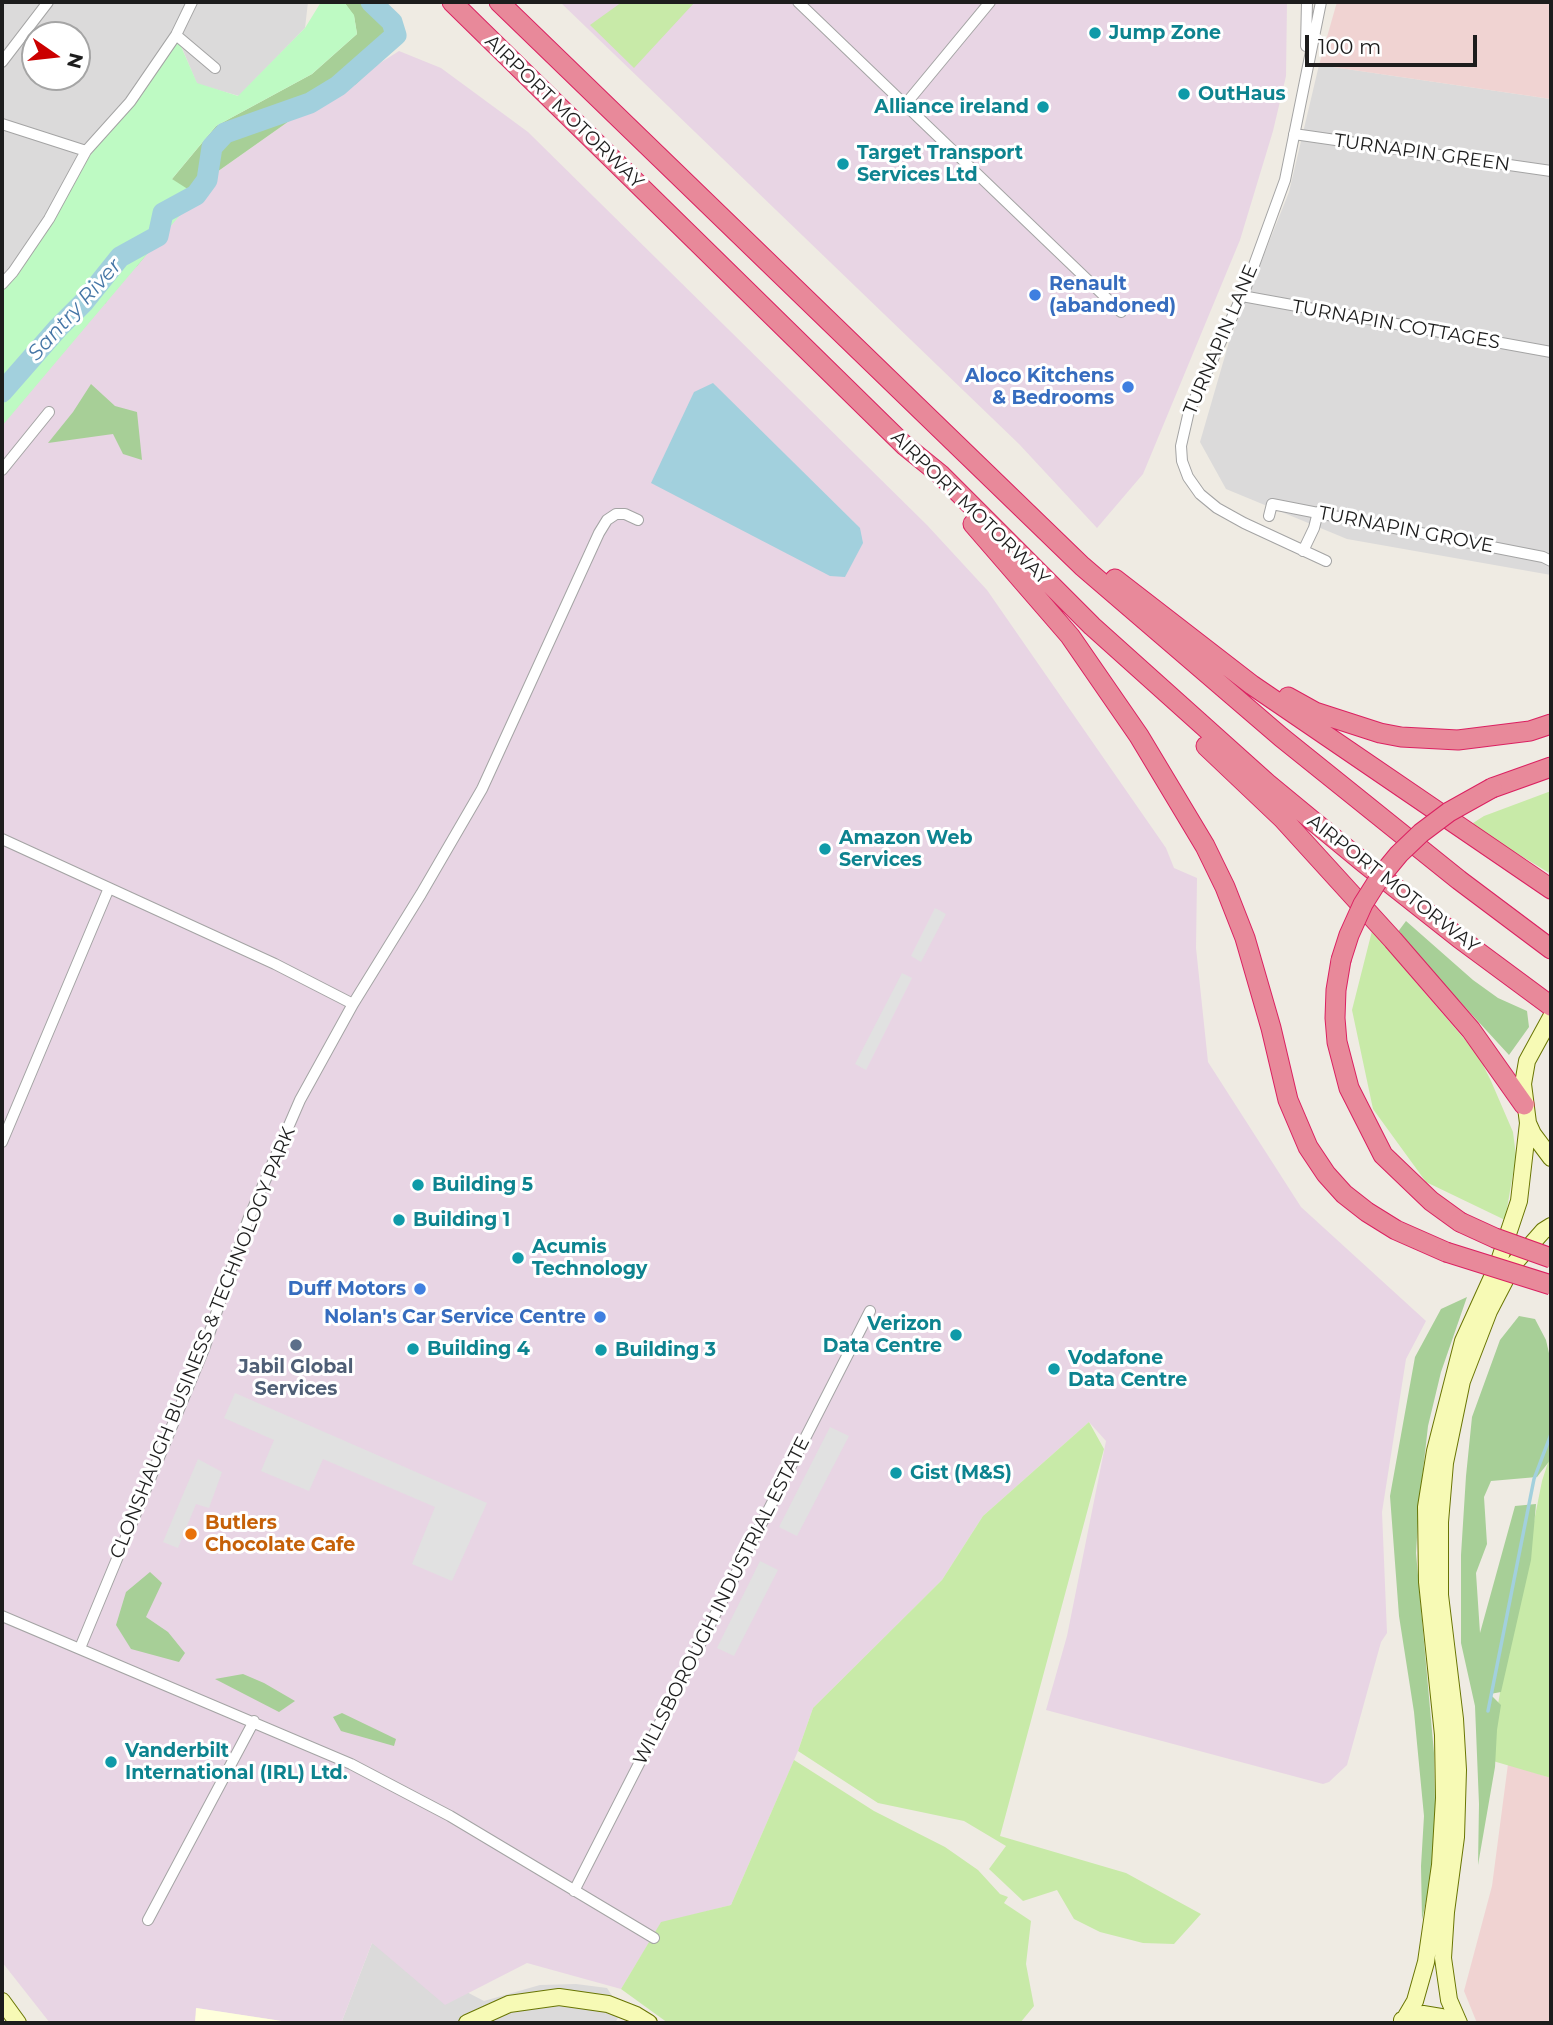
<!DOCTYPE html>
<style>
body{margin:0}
#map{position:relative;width:1553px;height:2025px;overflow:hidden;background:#efebe3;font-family:Montserrat,sans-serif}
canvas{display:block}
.frame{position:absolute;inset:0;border:4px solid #1d1d1d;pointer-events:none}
.north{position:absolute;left:21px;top:21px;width:70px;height:70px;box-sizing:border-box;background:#fff;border:2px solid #a5a5a5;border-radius:50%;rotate:104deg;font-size:19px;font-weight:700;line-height:28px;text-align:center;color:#1d1d1d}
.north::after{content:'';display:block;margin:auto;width:24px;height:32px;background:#cb0000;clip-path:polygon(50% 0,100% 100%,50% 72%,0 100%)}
.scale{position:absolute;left:1305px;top:35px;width:172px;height:32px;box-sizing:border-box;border:4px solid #1d1d1d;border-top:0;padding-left:9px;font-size:21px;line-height:24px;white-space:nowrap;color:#1d1d1d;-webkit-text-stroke:5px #fff;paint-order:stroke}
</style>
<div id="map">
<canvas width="1553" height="2025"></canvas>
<div class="frame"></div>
<div class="north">N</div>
<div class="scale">100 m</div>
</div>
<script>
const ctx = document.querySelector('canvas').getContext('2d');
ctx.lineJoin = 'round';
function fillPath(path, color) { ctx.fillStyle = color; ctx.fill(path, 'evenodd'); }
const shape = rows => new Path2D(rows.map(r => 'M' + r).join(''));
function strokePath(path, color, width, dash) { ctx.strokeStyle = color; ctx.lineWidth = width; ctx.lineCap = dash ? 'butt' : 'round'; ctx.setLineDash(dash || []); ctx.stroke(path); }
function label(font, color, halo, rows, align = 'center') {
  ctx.font = font + ' Montserrat,sans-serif'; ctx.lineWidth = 6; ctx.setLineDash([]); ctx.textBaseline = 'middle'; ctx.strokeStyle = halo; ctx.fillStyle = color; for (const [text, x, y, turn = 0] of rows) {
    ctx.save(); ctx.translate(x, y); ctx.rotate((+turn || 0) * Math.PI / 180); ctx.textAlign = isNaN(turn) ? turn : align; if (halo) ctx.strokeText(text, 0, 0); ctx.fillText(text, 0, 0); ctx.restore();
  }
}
fillPath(shape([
 [2,2,308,2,305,28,239,96,197,84,177,36,86,151,2,287],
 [35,35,77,35,77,77,35,77],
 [1319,65,1551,99,1551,575,1347,539,1226,489,1200,442,1229,342,1289,192],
 [372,1943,484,2001,540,1985,576,1984,607,1988,622,2011,615,2023,288,2023,342,2021]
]), '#dbdada');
fillPath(shape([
 [1337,2,1551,2,1551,99,1319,65],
 [1508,1764,1551,1778,1551,2023,1477,2023,1464,1991,1492,1886]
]), '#f0d3d2');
fillPath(shape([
 [560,2,1287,2,1286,76,1273,131,1240,240,1143,474,1097,528,1019,444],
 [399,51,441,68,528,132,927,525,987,590,1166,848,1174,868,1197,878,1196,948,1208,1062,1301,1207,1426,1321,1406,1359,1382,1512,1387,1633,1381,1642,1347,1765,1329,1782,1323,1784,1046,1710,1067,1636,1106,1441,1089,1422,983,1516,942,1580,813,1708,798,1751,731,1905,661,1923,621,1989,527,1963,445,2005,372,1943,342,2021,288,2022,197,2008,195,2023,50,2023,2,1962,2,423,207,179,292,119]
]), '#e8d5e4');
fillPath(shape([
 [196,2008,288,2022,288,2023,195,2023]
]), '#ffffdc');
fillPath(shape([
 [622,2,695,2,634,68,590,25],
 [1551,791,1551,874,1470,825,1484,816],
 [1372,931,1478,1055,1491,1081,1513,1132,1516,1156,1505,1220,1426,1182,1373,1109,1352,1010],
 [1089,1422,1104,1449,1000,1836,1126,1873,1201,1914,1174,1944,1143,1943,1100,1932,1074,1919,1057,1890,1023,1901,989,1869,1006,1846,964,1821,878,1803,798,1751,813,1708,942,1580,983,1516],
 [1551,1453,1551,1778,1493,1761,1494,1727,1501,1687,1542,1481],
 [794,1760,874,1811,945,1847,978,1870,1000,1894,1008,1897,1004,1903,1031,1921,1026,1964,1034,2006,1020,2023,668,2023,621,1989,661,1922,731,1905]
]), '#c8eaa8');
fillPath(shape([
 [344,2,383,2,400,21,387,32,381,60,356,84,292,119,207,179,150,246,146,255,137,266,117,277,110,286,106,303,89,309,172,179,216,126,312,74,357,34,354,16],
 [91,384,115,406,137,412,142,460,123,454,113,434,48,443,73,412],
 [1406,921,1473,980,1498,998,1527,1011,1529,1027,1509,1055,1397,933],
 [1467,1297,1441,1372,1428,1426,1419,1506,1416,1553,1434,1753,1436,1854,1422,1920,1421,1866,1424,1816,1414,1712,1399,1616,1390,1496,1415,1357,1441,1309],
 [1519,1316,1535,1319,1546,1340,1551,1362,1551,1459,1537,1477,1491,1481,1484,1497,1487,1544,1476,1573,1480,1633,1515,1506,1536,1504,1531,1560,1501,1692,1490,1694,1501,1705,1497,1730,1495,1767,1478,1865,1479,1804,1475,1706,1461,1643,1461,1555,1466,1476,1472,1417,1500,1340],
 [150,1572,162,1583,146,1617,168,1632,185,1653,179,1662,131,1649,116,1625,126,1592],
 [243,1674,264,1683,295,1701,279,1712,215,1679],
 [342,1713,396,1739,394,1746,341,1731,333,1717]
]), '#a7cf97');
fillPath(shape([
 [321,2,344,2,354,15,357,34,312,74,216,126,172,179,197,195,2,426,2,292,20,272,89,157,176,35,197,83,238,96,305,28]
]), '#befac3');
fillPath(shape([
 [935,908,946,914,921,962,911,956],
 [902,973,912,978,866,1070,855,1064],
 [235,1393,487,1503,452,1581,412,1564,435,1507,323,1459,309,1491,261,1471,274,1440,224,1418],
 [830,1427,849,1436,797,1536,779,1527],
 [198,1459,222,1472,209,1508,196,1504,178,1548,163,1542],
 [760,1561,778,1570,734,1656,717,1648]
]), '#e1e1e1');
fillPath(shape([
 [713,383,860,528,863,543,845,577,830,576,651,483,694,392]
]), '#a2d0dd');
strokePath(shape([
 [1488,1711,1534,1479,1551,1434]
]), '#a2d0dd', 3.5);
strokePath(shape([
 [2,392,58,328,84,302,120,257,158,236,163,213,196,195,207,180,212,147,225,133,310,103,338,86,396,35,392,22,371,2]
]), '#a2d0dd', 21);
const street = shape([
 [798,2,1121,312],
 [1321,2,1285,180,1246,287,1189,411,1181,446,1182,461,1188,477,1200,494,1217,508,1244,523,1326,561],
 [176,35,215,68],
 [1306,46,1307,2],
 [2,62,48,2],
 [904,106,990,2],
 [2,124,86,151],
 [1294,134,1551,171],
 [2,284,13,272,49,219,86,151,130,102,176,35,192,2],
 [1242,296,1551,352],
 [2,470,49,412],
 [1269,516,1272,504,1543,557,1551,561],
 [1303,551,1314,528,1318,512],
 [2,839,275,964,353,1004],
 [2,1142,109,888],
 [2,1616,351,1764,450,1816,654,1938],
 [80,1648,204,1349,248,1220,300,1100,353,1004,421,894,482,789,599,533,607,520,616,514,625,514,638,520],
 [574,1891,870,1311],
 [148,1920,254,1721]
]);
const secondary = shape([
 [1551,1017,1527,1061,1523,1084,1528,1123,1533,1134,1551,1158],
 [2,2001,18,2023],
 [1405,2018,1415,2001,1426,1962,1440,1865,1444,1798,1443,1735,1427,1582,1426,1507,1435,1451,1463,1341,1498,1264,1519,1201,1528,1123],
 [1402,2020,1423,2014,1441,2017,1453,2023],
 [467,2023,509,2004,559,1997,608,2004,636,2015,649,2023],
 [1459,2023,1449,2000,1443,1958,1446,1912,1456,1837,1458,1770,1455,1719,1440,1595,1440,1522,1445,1463,1462,1381,1489,1311,1513,1265,1543,1231,1551,1226]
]);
const highway = shape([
 [452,2,904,445,941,475,1092,626,1267,783,1364,863,1459,938,1551,1006],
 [499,2,1082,566,1281,737,1459,880,1551,949],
 [973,524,1070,636,1139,736,1205,846,1225,887,1245,938,1271,1028,1288,1100,1308,1147,1326,1174,1344,1194,1367,1212,1396,1230,1446,1252],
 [1115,579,1252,685,1551,889],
 [1288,697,1315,712,1380,733,1401,737,1458,740,1530,731,1551,724],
 [1206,746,1283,819,1393,940,1471,1030,1524,1105],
 [1492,788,1551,767],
 [1341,960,1336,990,1335,1018,1337,1042,1349,1088,1383,1155,1431,1201,1460,1222]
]);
strokePath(street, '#a4a4a4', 12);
strokePath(secondary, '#697503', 18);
strokePath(highway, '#db2161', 21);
strokePath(street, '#fff', 10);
strokePath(secondary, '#f7fab5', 16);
strokePath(highway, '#e8899a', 19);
const highwayBridge = shape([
 [1341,960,1349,935,1363,904,1380,877,1399,854,1421,833,1449,812,1492,788],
 [1460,1222,1495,1238,1551,1258],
 [1446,1252,1551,1285]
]);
strokePath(highwayBridge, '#db2161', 21, []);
strokePath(highwayBridge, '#e8899a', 19);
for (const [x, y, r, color] of [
 [1095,33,7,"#0f9aa8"],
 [1184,94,7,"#0f9aa8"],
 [1043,107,7,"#0f9aa8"],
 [843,164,7,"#0f9aa8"],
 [1035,295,7,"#3f7fe0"],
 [1128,387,7,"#3f7fe0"],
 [825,849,7,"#0f9aa8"],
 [418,1185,7,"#0f9aa8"],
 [399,1220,7,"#0f9aa8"],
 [518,1258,7,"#0f9aa8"],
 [420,1289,7,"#3f7fe0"],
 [600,1317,7,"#3f7fe0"],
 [956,1335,7,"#0f9aa8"],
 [296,1345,7,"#5c6f8a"],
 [413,1349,7,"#0f9aa8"],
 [601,1350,7,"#0f9aa8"],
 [1054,1369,7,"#0f9aa8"],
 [896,1473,7,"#0f9aa8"],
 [191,1534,7,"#e8710a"],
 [111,1762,7,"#0f9aa8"]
]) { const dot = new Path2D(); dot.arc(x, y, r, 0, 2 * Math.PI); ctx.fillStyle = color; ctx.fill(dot); strokePath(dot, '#fff', 2.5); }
label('bold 19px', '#0d838f', '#fff', [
 ["Jump Zone",1109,33],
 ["OutHaus",1198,94],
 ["Alliance ireland",1029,107,"right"],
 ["Target Transport",857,153],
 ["Services Ltd",857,175],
 ["Amazon Web",839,838],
 ["Services",839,860],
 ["Building 5",432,1185],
 ["Building 1",413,1220],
 ["Acumis",532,1247],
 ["Technology",532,1269],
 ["Verizon",942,1324,"right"],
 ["Data Centre",942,1346,"right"],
 ["Building 4",427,1349],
 ["Building 3",615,1350],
 ["Vodafone",1068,1358],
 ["Data Centre",1068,1380],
 ["Gist (M&S)",910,1473],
 ["Vanderbilt",125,1751],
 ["International (IRL) Ltd.",125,1773]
], 'left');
label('19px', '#1d1d1d', '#fff', [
 ["AIRPORT MOTORWAY",564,112,44],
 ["TURNAPIN GREEN",1422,153,8],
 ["TURNAPIN COTTAGES",1396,325,10],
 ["TURNAPIN LANE",1221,340,-67],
 ["AIRPORT MOTORWAY",970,508,44],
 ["TURNAPIN GROVE",1406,530,11],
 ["AIRPORT MOTORWAY",1393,884,38],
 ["CLONSHAUGH BUSINESS & TECHNOLOGY PARK",203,1343,-68],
 ["WILLSBOROUGH INDUSTRIAL ESTATE",722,1601,-63]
]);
label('bold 19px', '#366cbe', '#fff', [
 ["Renault",1049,284,"left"],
 ["(abandoned)",1049,306,"left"],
 ["Aloco Kitchens",1114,376],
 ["& Bedrooms",1114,398],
 ["Duff Motors",406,1289],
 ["Nolan's Car Service Centre",586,1317]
], 'right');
label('bold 19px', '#4e5e75', '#fff', [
 ["Jabil Global",296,1367],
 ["Services",296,1389]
]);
label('bold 19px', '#c56008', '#fff', [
 ["Butlers",205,1523],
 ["Chocolate Cafe",205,1545]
], 'left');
label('italic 21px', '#4576a6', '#fff', [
 ["Santry River",75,310,-48]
]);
</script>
